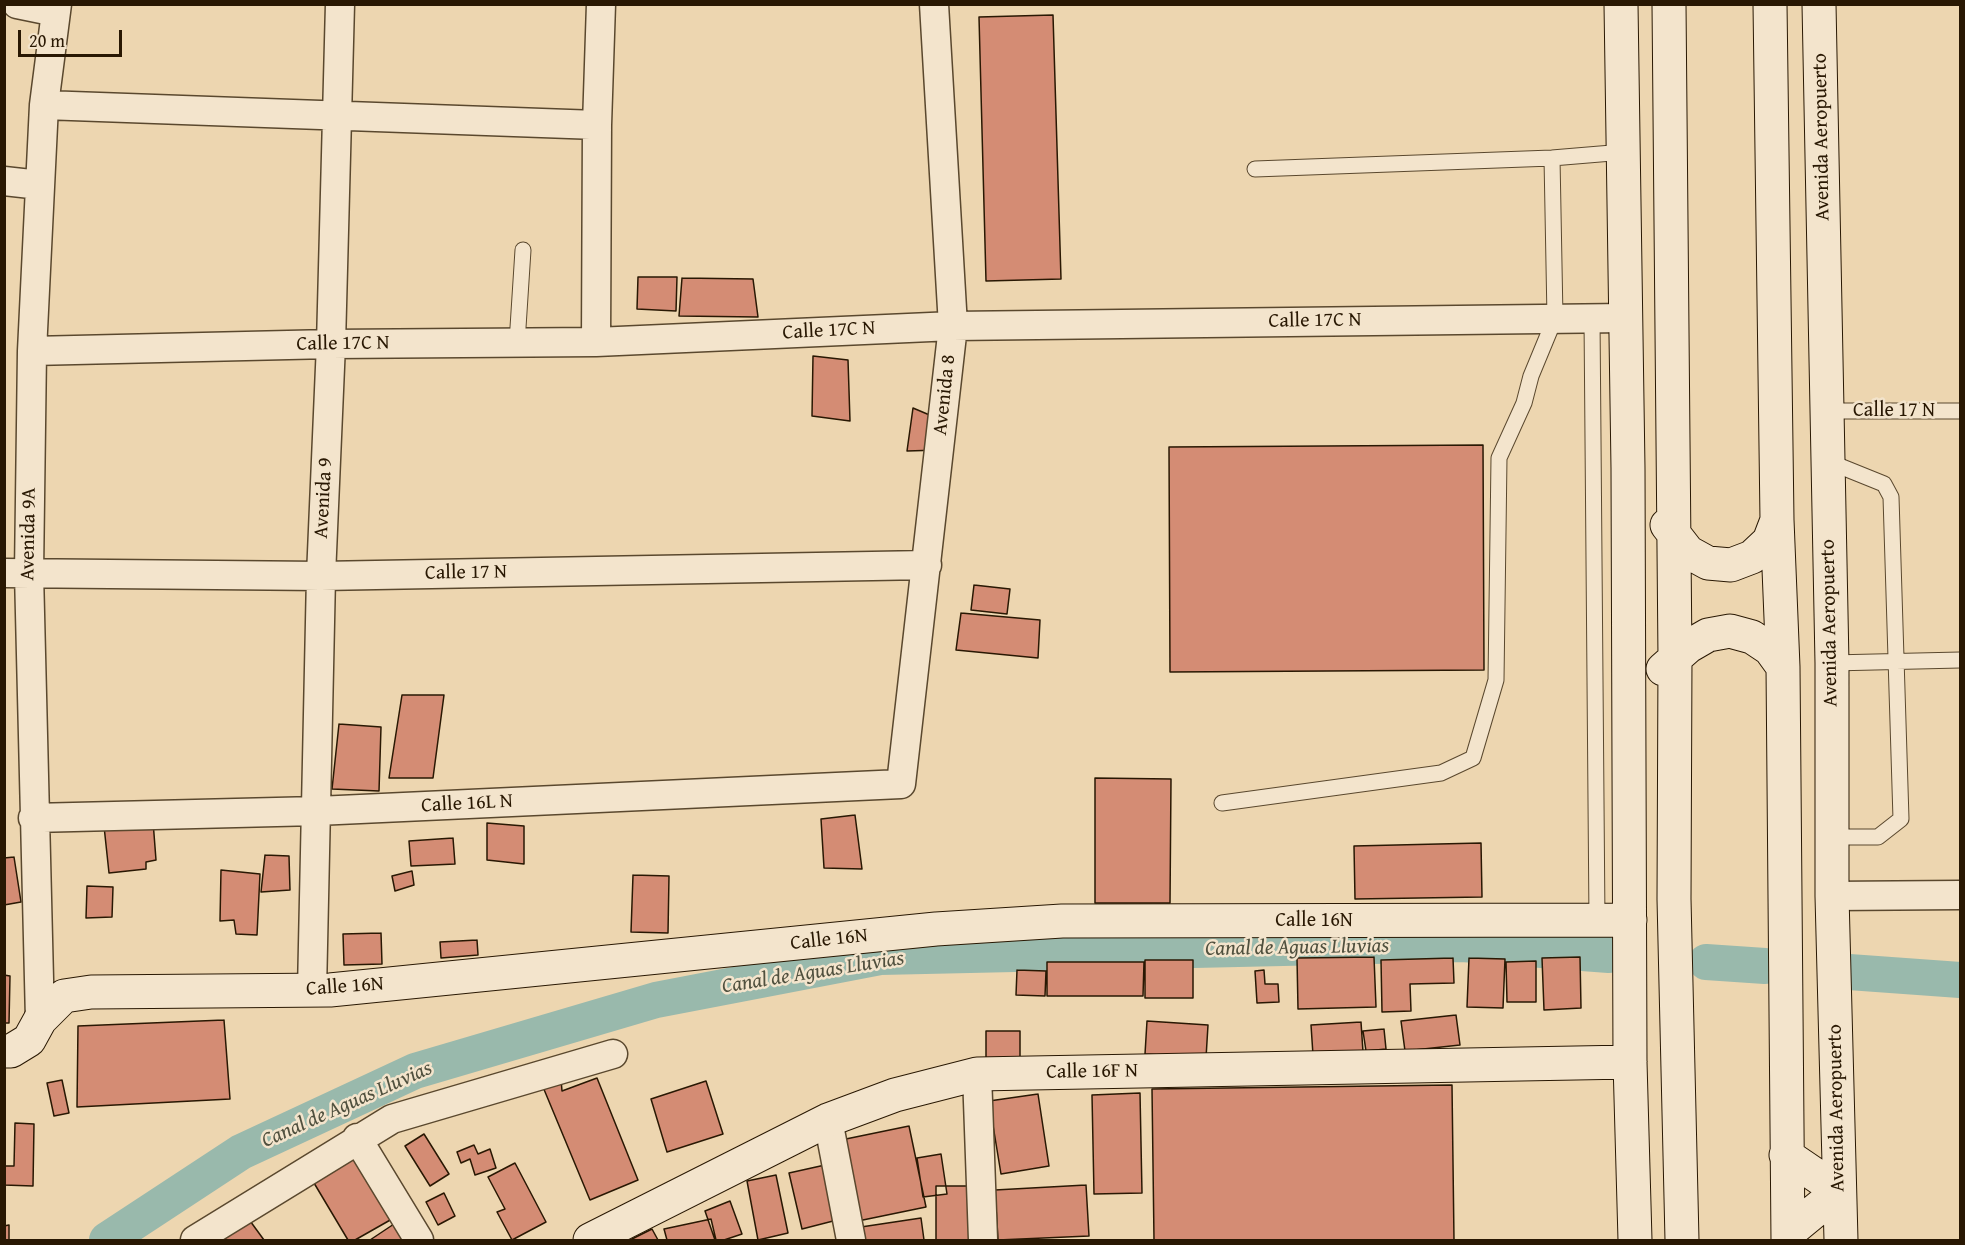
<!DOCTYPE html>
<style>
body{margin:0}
#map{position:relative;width:1965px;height:1245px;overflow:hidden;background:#edd6b0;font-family:"Gentium Book Plus",serif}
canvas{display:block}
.frame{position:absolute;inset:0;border:6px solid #291803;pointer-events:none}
.scale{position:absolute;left:18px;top:30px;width:104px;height:27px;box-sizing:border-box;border:3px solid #291803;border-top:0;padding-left:8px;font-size:18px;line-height:21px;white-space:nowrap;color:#291803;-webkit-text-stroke:4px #f3e4cc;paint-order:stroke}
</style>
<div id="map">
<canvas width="1965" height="1245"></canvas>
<div class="frame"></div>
<div class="scale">20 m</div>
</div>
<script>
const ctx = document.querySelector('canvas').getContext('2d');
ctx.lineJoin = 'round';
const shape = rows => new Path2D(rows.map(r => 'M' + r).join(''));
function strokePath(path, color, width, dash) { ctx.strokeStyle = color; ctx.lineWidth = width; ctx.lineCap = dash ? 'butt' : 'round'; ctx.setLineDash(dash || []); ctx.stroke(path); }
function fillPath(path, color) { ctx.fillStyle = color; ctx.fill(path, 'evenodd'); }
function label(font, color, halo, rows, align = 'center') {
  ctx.font = font + ' "Gentium Book Plus",serif'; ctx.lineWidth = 5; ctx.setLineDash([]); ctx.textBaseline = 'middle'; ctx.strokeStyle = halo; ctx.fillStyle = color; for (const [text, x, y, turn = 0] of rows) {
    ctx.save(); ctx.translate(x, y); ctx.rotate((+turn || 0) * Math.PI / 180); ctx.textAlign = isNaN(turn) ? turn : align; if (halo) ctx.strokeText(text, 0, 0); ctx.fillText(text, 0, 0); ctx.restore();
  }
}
strokePath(shape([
 [1706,962,1765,966],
 [1849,972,1960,980],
 [107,1240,241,1152,415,1071,656,1000,880,957,1462,944,1609,955]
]), '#99b9ac', 36);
const building = shape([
 [1053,15,1061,279,986,281,979,17,1053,15],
 [638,277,677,277,676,311,637,309,638,277],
 [682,278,753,279,758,317,679,316,682,278],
 [813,356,848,360,850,421,812,416,813,356],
 [913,408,939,419,939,450,907,451,913,408],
 [1483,445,1484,670,1170,672,1169,447,1483,445],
 [974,585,1010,589,1007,614,971,610,974,585],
 [961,613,1040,620,1038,658,956,650,961,613],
 [402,695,444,695,433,778,389,778,402,695],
 [339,724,381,727,379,791,332,789,339,724],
 [1095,778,1171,779,1170,903,1095,903,1095,778],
 [855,815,862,869,824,868,821,819,855,815],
 [153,821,156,860,146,862,146,869,109,873,104,826,153,821],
 [487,823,524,826,524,864,487,860,487,823],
 [453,838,455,864,411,866,409,841,453,838],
 [1481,843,1482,897,1355,899,1354,846,1481,843],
 [265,855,289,856,290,890,261,892,265,855],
 [14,857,21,902,4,905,4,858,14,857],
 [221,870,260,874,257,935,236,934,234,920,220,921,221,870],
 [412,871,414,885,395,891,392,876,412,871],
 [633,875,669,876,668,933,631,932,633,875],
 [87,886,113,887,112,917,86,918,87,886],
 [381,933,382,964,344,965,343,934,381,933],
 [477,940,478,955,441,958,440,942,477,940],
 [1374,957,1376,1007,1298,1009,1297,958,1374,957],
 [1580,957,1581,1008,1544,1010,1542,958,1580,957],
 [1453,958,1454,983,1410,984,1411,1011,1382,1012,1381,960,1453,958],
 [1469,958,1505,959,1503,1008,1467,1007,1469,958],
 [1145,960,1193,960,1193,998,1145,998,1145,960],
 [1536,961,1536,1002,1507,1002,1506,962,1536,961],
 [1047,962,1144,962,1143,996,1047,996,1047,962],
 [1017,970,1046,971,1045,996,1016,995,1017,970],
 [1264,970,1265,984,1278,984,1279,1002,1257,1003,1255,971,1264,970],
 [4,975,10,976,9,1023,4,1023,4,975],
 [1456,1015,1460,1045,1405,1051,1401,1021,1456,1015],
 [224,1020,230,1099,77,1107,78,1026,224,1020],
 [1147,1021,1208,1025,1206,1058,1145,1054,1147,1021],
 [1361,1022,1363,1052,1313,1055,1311,1025,1361,1022],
 [1384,1029,1386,1049,1366,1051,1363,1031,1384,1029],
 [986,1031,1020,1031,1020,1059,986,1059,986,1031],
 [597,1078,638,1180,590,1200,543,1087,561,1079,562,1091,597,1078],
 [62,1080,69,1113,54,1116,47,1083,62,1080],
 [706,1081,723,1134,667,1152,651,1099,706,1081],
 [1452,1085,1454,1240,1154,1240,1152,1089,1452,1085],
 [1140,1093,1142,1193,1094,1194,1092,1095,1140,1093],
 [1038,1094,1049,1166,1001,1174,989,1101,1038,1094],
 [15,1123,34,1124,33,1186,4,1185,4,1166,14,1166,15,1123],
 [909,1126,926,1207,858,1221,841,1140,909,1126],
 [424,1134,449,1174,430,1186,405,1146,424,1134],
 [474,1145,478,1154,490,1149,496,1168,475,1175,470,1159,461,1163,457,1152,474,1145],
 [941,1154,947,1194,923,1197,917,1158,941,1154],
 [355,1158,392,1219,355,1240,348,1240,314,1183,355,1158],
 [515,1163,546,1222,512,1240,497,1212,505,1209,488,1177,515,1163],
 [825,1165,837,1220,802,1229,789,1173,825,1165],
 [776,1175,788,1233,758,1240,747,1181,776,1175],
 [1086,1185,1089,1236,998,1240,995,1190,1086,1185],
 [936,1186,969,1186,969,1240,936,1240,936,1186],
 [444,1193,455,1216,438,1225,426,1202,444,1193],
 [730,1201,742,1234,724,1240,715,1240,705,1211,730,1201],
 [245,1214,264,1240,208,1240,245,1214],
 [921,1218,924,1240,863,1240,861,1227,921,1218],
 [711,1219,716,1240,667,1240,664,1229,711,1219],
 [397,1222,409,1240,370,1240,397,1222],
 [9,1225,9,1240,4,1240,4,1226,9,1225],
 [652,1229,658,1240,630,1240,652,1229]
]);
fillPath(building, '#d48c74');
strokePath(building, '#291803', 1.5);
const lane = shape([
 [1255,169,1552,158,1624,152],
 [1592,318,1597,921],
 [517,343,523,250],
 [1827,411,1960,411],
 [1827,461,1884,484,1891,497,1901,819,1878,837,1832,837],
 [1832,663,1960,660],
 [1222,803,1441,773,1473,758,1496,680,1499,458,1524,403,1531,376,1555,318,1552,158]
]);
const street = shape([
 [17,4,56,12],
 [44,105,597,125],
 [4,181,40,185],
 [596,342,597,125,601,4],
 [32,351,331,344,596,342,953,326,1626,318],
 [4,573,321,576,927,565],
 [33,818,317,811,901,784,953,326,934,4],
 [1832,896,1960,895],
 [312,991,321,576,331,344,340,4],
 [40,1020,29,573,32,351,44,105,57,4],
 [977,1074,983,1240],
 [828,1120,851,1240],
 [357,1138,419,1240],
 [195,1240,392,1119,613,1054]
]);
const secondary = shape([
 [1621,4,1628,468,1630,1062,1635,1240],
 [1669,4,1675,658,1674,899,1682,1240],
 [1770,4,1777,520,1783,667,1788,1240],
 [1819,4,1832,663,1832,896,1841,1240],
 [1667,525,1688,552,1708,563,1731,565,1752,557,1769,541,1777,520],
 [1663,669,1689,646,1708,635,1730,631,1752,637,1770,649,1783,667],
 [4,1051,11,1051,29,1040,40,1020,64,996,91,992,330,990,936,929,1062,921,1630,920],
 [1786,1155,1839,1191,1788,1233],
 [590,1240,828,1120,895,1095,977,1074,1630,1062]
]);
strokePath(lane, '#5a482e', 17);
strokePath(street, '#5a482e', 31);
strokePath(secondary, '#291803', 35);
strokePath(lane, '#f3e4cc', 15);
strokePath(street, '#f3e4cc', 28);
strokePath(secondary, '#f3e4cc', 33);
label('20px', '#291803', '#f3e4cc', [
 ["Avenida Aeropuerto",1822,137,-91],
 ["Calle 17C N",1315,321,-1],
 ["Calle 17C N",829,331,-3],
 ["Calle 17C N",343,344,-1],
 ["Avenida 8",945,395,-84],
 ["Calle 17 N",1894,411],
 ["Avenida 9",324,498,-87],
 ["Avenida 9A",29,534,-89],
 ["Calle 17 N",466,573,-1],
 ["Avenida Aeropuerto",1830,623,-91],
 ["Calle 16L N",467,804,-3],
 ["Calle 16N",1314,921],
 ["Calle 16N",829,940,-6],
 ["Calle 16N",345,987,-4],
 ["Calle 16F N",1092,1072,-1],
 ["Avenida Aeropuerto",1837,1108,-91]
]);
label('italic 21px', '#50503e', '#f3e4cc', [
 ["Canal de Aguas Lluvias",1297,948,-1],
 ["Canal de Aguas Lluvias",813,973,-9],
 ["Canal de Aguas Lluvias",347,1105,-24]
]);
</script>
